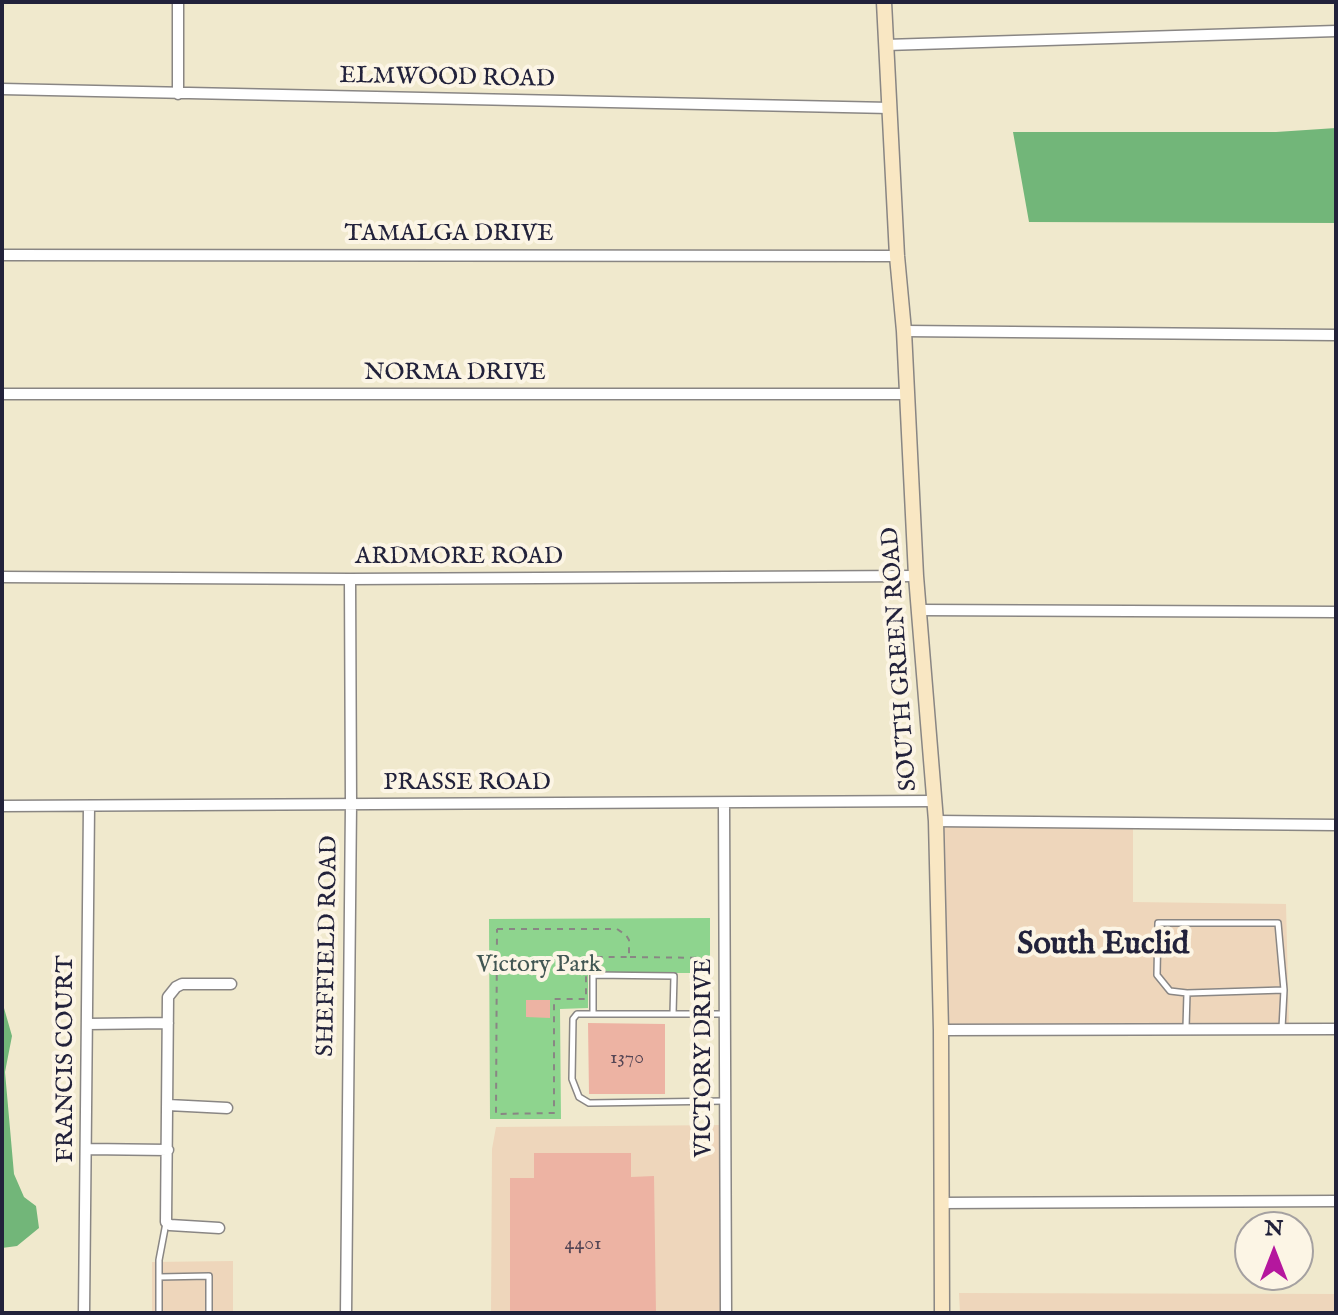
<!DOCTYPE html>
<style>
body{margin:0}
#map{position:relative;width:1338px;height:1315px;overflow:hidden;background:#f0e9cd;font-family:"IM FELL English",serif}
canvas{display:block}
.frame{position:absolute;inset:0;border:4px solid #22223b;pointer-events:none}
.north{position:absolute;left:1234px;top:1211px;width:80px;height:80px;box-sizing:border-box;background:#fcf5e5;border:2px solid #a5a1a1;border-radius:50%;rotate:0deg;font-size:22px;font-weight:700;line-height:32px;text-align:center;color:#22223b}
.north::after{content:'';display:block;margin:auto;width:28px;height:36px;background:#b5179e;clip-path:polygon(50% 0,100% 100%,50% 72%,0 100%)}
</style>
<div id="map">
<canvas width="1338" height="1315"></canvas>
<div class="frame"></div>
<div class="north">N</div>
</div>
<script>
const ctx = document.querySelector('canvas').getContext('2d');
ctx.lineJoin = 'round';
function fillPath(path, color) { ctx.fillStyle = color; ctx.fill(path, 'evenodd'); }
const shape = rows => new Path2D(rows.map(r => 'M' + r).join(''));
function strokePath(path, color, width, dash) { ctx.strokeStyle = color; ctx.lineWidth = width; ctx.lineCap = dash ? 'butt' : 'round'; ctx.setLineDash(dash || []); ctx.stroke(path); }
function label(font, color, halo, rows, align = 'center') {
  ctx.font = font + ' "IM FELL English",serif'; ctx.lineWidth = 8; ctx.setLineDash([]); ctx.textBaseline = 'middle'; ctx.strokeStyle = halo; ctx.fillStyle = color; for (const [text, x, y, turn = 0] of rows) {
    ctx.save(); ctx.translate(x, y); ctx.rotate((+turn || 0) * Math.PI / 180); ctx.textAlign = isNaN(turn) ? turn : align; if (halo) ctx.strokeText(text, 0, 0); ctx.fillText(text, 0, 0); ctx.restore();
  }
}
fillPath(shape([
 [936,821,1133,823,1133,902,1286,904,1289,1029,941,1030],
 [725,1125,726,1313,491,1313,492,1149,496,1127],
 [233,1261,233,1313,152,1313,152,1262],
 [959,1293,1336,1294,1336,1313,960,1313]
]), '#eed6bb');
fillPath(shape([
 [710,918,710,973,588,973,588,1008,560,1009,561,1119,490,1119,489,919]
]), '#8ed48e');
fillPath(shape([
 [1336,128,1336,223,1029,222,1013,132,1276,132],
 [2,1001,12,1036,5,1072,14,1174,24,1197,36,1206,39,1228,17,1246,2,1248]
]), '#72b679');
fillPath(shape([
 [526,1000,550,1000,550,1018,526,1017],
 [588,1023,665,1024,665,1094,589,1094],
 [534,1153,631,1153,631,1177,654,1176,656,1313,510,1313,510,1178,534,1178]
]), '#edb3a3');
const lane = shape([
 [1187,993,1170,991,1157,975,1158,923,1278,923,1284,990],
 [593,1013,593,975,674,976,673,1014],
 [724,1014,577,1014,573,1019,572,1079,579,1097,589,1103,725,1101],
 [1186,1028,1187,993,1284,990,1282,1028],
 [159,1277,209,1276,209,1313],
 [159,1313,159,1260,166,1223]
]);
const street = shape([
 [178,2,178,94],
 [886,45,1336,31],
 [2,89,890,108],
 [2,255,897,256],
 [904,331,1336,335],
 [2,394,908,394],
 [2,577,350,579,916,576],
 [920,610,1336,612],
 [724,803,726,1313],
 [2,806,933,801],
 [936,821,1336,825],
 [87,1024,168,1023],
 [941,1030,1336,1029],
 [168,1105,227,1108],
 [87,1149,168,1150],
 [941,1203,1336,1201],
 [219,1228,170,1225,166,1222,168,997,176,987,182,984,231,984],
 [84,1313,89,806],
 [346,1313,351,804,350,579]
]);
const secondary = shape([
 [884,2,897,256,904,331,916,576,936,821,941,1030,942,1313]
]);
strokePath(lane, '#898684', 8);
strokePath(street, '#898684', 13);
strokePath(secondary, '#898684', 17);
strokePath(shape([
 [497,929,617,929,626,935,629,940,629,957,586,957,586,999,554,999,554,1113,496,1114,497,929],
 [630,957,710,958]
]), '#898684', 2, [6, 6]);
strokePath(lane, '#fff', 5);
strokePath(street, '#fff', 10);
strokePath(secondary, '#f9e7c3', 14);
label('20px', '#554655', null, [
 ["1370",627,1059],
 ["4401",583,1245]
]);
label('24px', '#22223b', '#fcf5e5', [
 ["ELMWOOD ROAD",447,79,1],
 ["TAMALGA DRIVE",449,235],
 ["NORMA DRIVE",455,374],
 ["ARDMORE ROAD",459,558],
 ["SOUTH GREEN ROAD",901,659,-94],
 ["PRASSE ROAD",467,784],
 ["SHEFFIELD ROAD",329,946,-89],
 ["VICTORY DRIVE",705,1058,-90],
 ["FRANCIS COURT",67,1059,-90]
]);
label('24px', '#425754', '#fcf5e5', [
 ["Victory Park",539,966]
]);
label('bold 32px', '#22223b', '#fcf5e5', [
 ["South Euclid",1103,946]
]);
</script>
